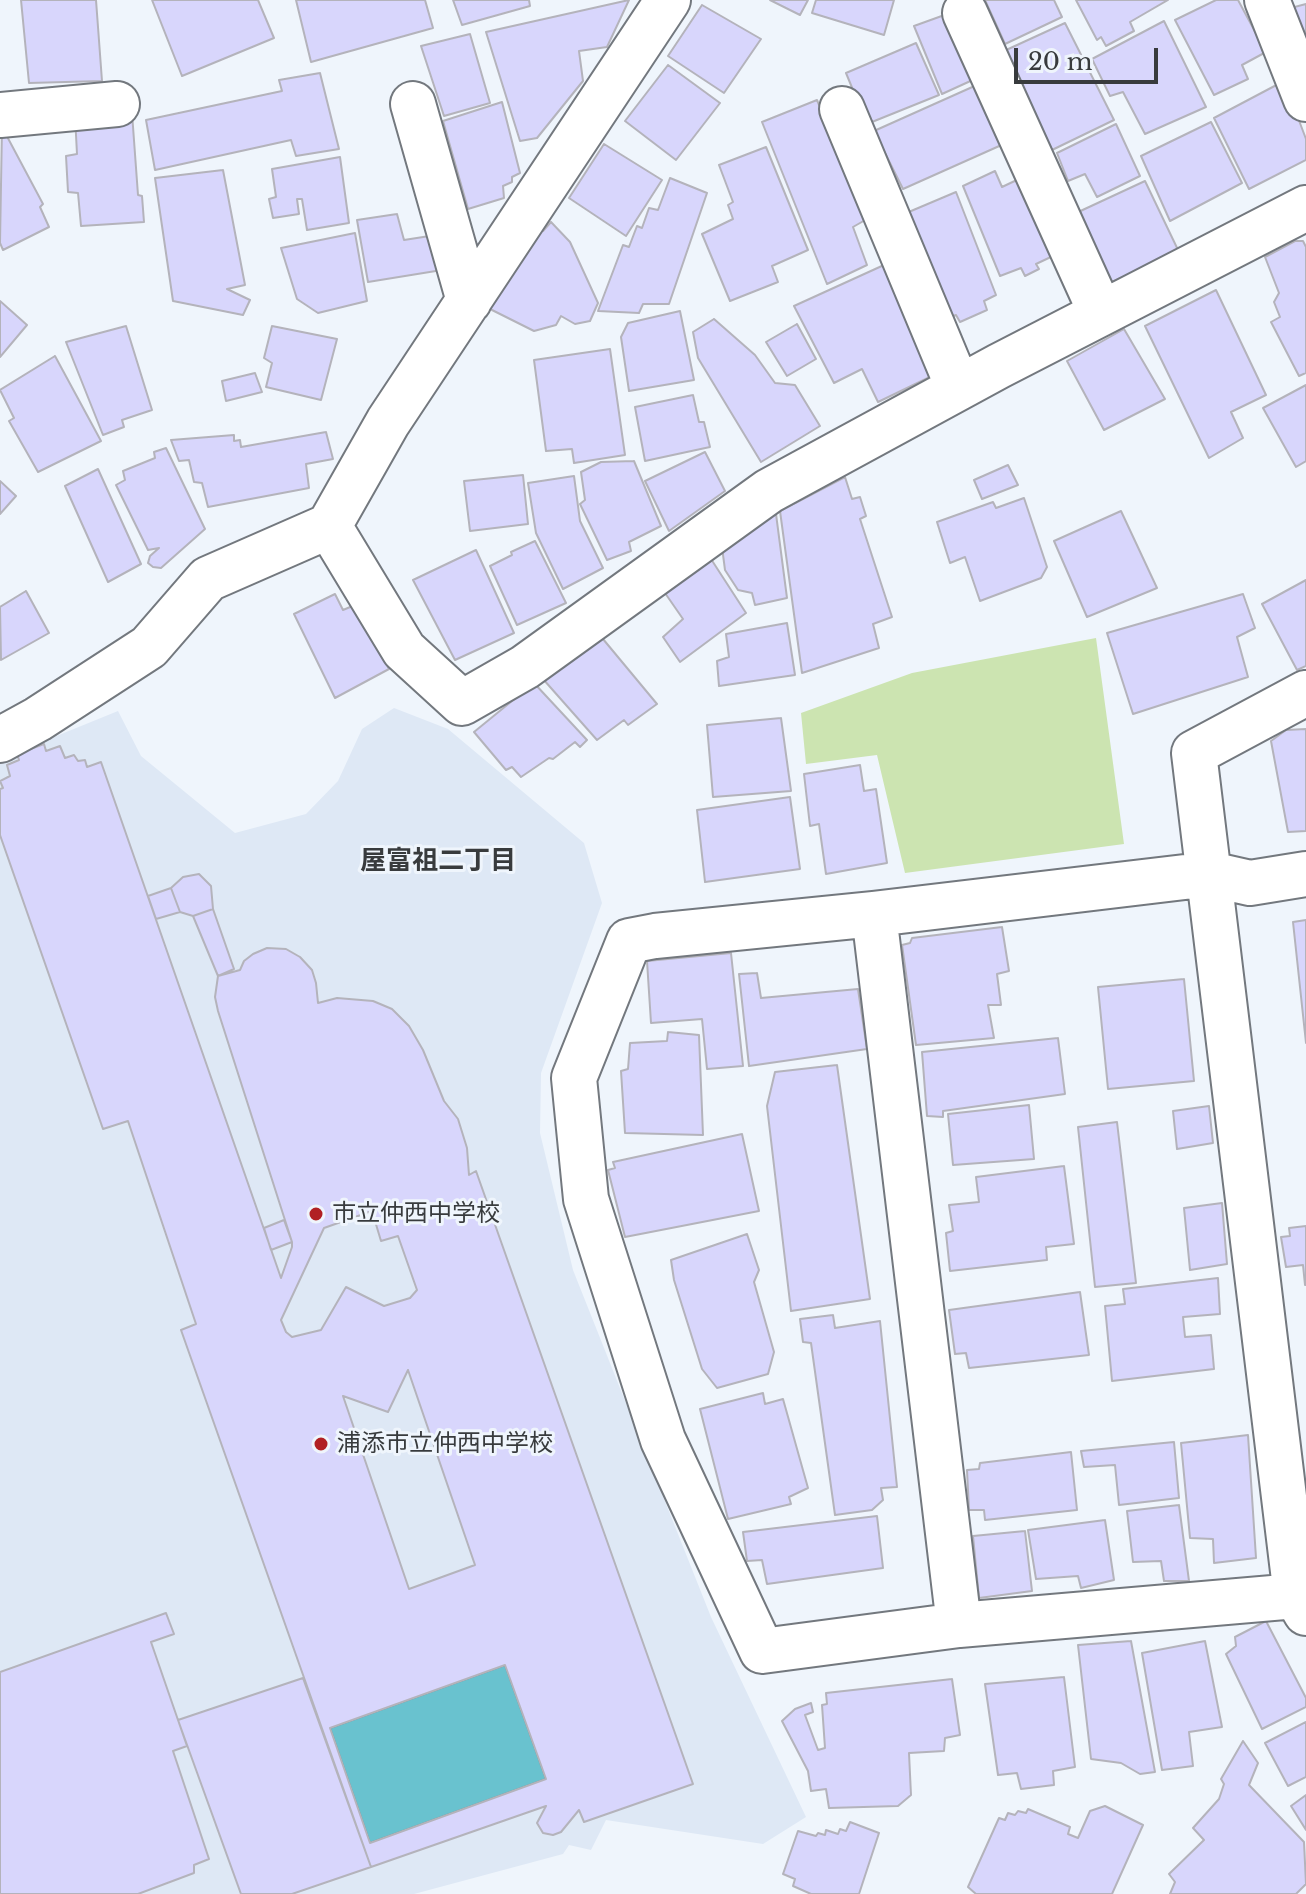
<!DOCTYPE html>
<meta charset="utf-8">
<style>
body{margin:0}
#map{position:relative;width:1306px;height:1894px;overflow:hidden;background:#eff5fc;font-family:"Libre Baskerville",serif}
canvas{display:block}
.scale{position:absolute;left:1014px;top:48px;width:144px;height:36px;box-sizing:border-box;border:4px solid #383b3d;border-top:0;padding-left:10px;font-size:24px;line-height:28px;white-space:nowrap;color:#383b3d;-webkit-text-stroke:6px #eff5fc;paint-order:stroke}
</style>
<div id="map">
<canvas width="1306" height="1894"></canvas>
<div class="scale">20 m</div>
</div>
<script>
const ctx = document.querySelector('canvas').getContext('2d');
ctx.lineJoin = 'round';
function fillPath(path, color) { ctx.fillStyle = color; ctx.fill(path, 'evenodd'); }
const shape = rows => new Path2D(rows.map(r => 'M' + r).join(''));
function strokePath(path, color, width, dash) { ctx.strokeStyle = color; ctx.lineWidth = width; ctx.lineCap = dash ? 'butt' : 'round'; ctx.setLineDash(dash || []); ctx.stroke(path); }
function label(font, color, halo, rows, align = 'center') {
  ctx.font = font + ' "Libre Baskerville","Noto Sans JP",serif'; ctx.lineWidth = 6; ctx.setLineDash([]); ctx.textBaseline = 'middle'; ctx.strokeStyle = halo; ctx.fillStyle = color; for (const [text, x, y, turn = 0] of rows) {
    ctx.save(); ctx.translate(x, y); ctx.rotate((+turn || 0) * Math.PI / 180); ctx.textAlign = isNaN(turn) ? turn : align; if (halo) ctx.strokeText(text, 0, 0); ctx.fillText(text, 0, 0); ctx.restore();
  }
}
fillPath(shape([
 [394,708,448,729,584,843,602,903,541,1073,540,1133,573,1270,711,1617,806,1817,763,1844,606,1820,591,1850,569,1845,563,1854,414,1894,0,1894,0,759,118,711,141,756,235,833,306,814,338,781,362,729]
]), '#dee8f5');
fillPath(shape([
 [1096,638,1124,844,905,873,877,755,806,764,801,713,912,673]
]), '#cce4b1');
const water = shape([
 [505,1665,546,1779,370,1843,330,1728,505,1665]
]);
fillPath(water, '#69c2cf');
strokePath(water, '#5a9aa3', 2);
const building = shape([
 [21,0,96,0,102,81,29,83,21,0],
 [152,0,258,0,274,38,182,76,152,0],
 [296,0,425,0,433,28,311,62,296,0],
 [453,0,529,0,530,6,462,25,453,0],
 [629,0,607,47,579,51,583,81,537,138,520,141,486,32,629,0],
 [770,0,808,0,800,15,770,0],
 [816,0,894,0,884,35,812,13,816,0],
 [985,0,1054,0,1062,17,1005,44,985,0],
 [1076,0,1168,0,1130,22,1134,31,1106,46,1101,37,1097,40,1076,0],
 [1216,0,1238,0,1266,52,1242,65,1248,79,1214,95,1175,20,1216,0],
 [1306,4,1306,61,1287,9,1306,4],
 [702,5,761,39,724,93,668,56,702,5],
 [950,13,977,78,942,94,914,26,950,13],
 [1164,21,1206,107,1145,134,1123,92,1110,96,1092,59,1164,21],
 [1065,23,1114,120,1052,150,1004,51,1065,23],
 [470,34,490,103,444,116,421,46,470,34],
 [916,43,939,95,867,124,846,73,916,43],
 [668,65,720,103,676,160,625,121,668,65],
 [320,73,339,149,296,156,291,140,155,170,146,120,282,91,279,80,320,73],
 [1284,81,1306,139,1306,160,1249,189,1214,118,1284,81],
 [979,84,1006,143,903,189,874,131,979,84],
 [817,100,867,219,853,227,867,265,827,284,762,122,817,100],
 [502,102,520,173,512,177,512,182,503,186,504,198,468,209,443,121,502,102],
 [132,113,138,195,142,196,144,222,81,226,78,193,68,192,66,156,77,154,75,116,132,113],
 [1211,122,1242,183,1170,221,1141,156,1211,122],
 [1116,124,1140,176,1097,197,1085,174,1068,181,1057,153,1116,124],
 [2,127,43,204,40,207,49,227,3,250,0,243,2,127],
 [604,144,662,180,626,236,569,198,604,144],
 [766,147,808,250,772,266,778,282,730,301,702,234,733,219,728,205,733,202,719,165,766,147],
 [340,157,349,223,307,230,302,199,297,199,299,214,273,218,269,199,276,197,272,169,340,157],
 [223,170,245,285,227,289,250,300,243,315,173,301,155,178,223,170],
 [995,171,1002,187,1021,178,1055,255,1036,264,1039,269,1025,276,1021,268,1000,276,963,186,995,171],
 [670,178,707,193,669,304,643,304,639,313,598,311,623,245,629,247,637,226,642,228,649,208,658,210,670,178],
 [1145,181,1179,252,1105,285,1074,214,1145,181],
 [956,192,996,295,984,301,987,310,960,322,956,315,948,318,904,214,956,192],
 [397,214,404,240,436,235,442,270,368,282,357,220,397,214],
 [551,222,570,242,598,303,590,321,575,324,561,316,556,325,534,331,486,307,535,227,543,231,551,222],
 [355,233,367,301,318,313,297,299,281,248,355,233],
 [1295,241,1303,241,1306,247,1306,373,1299,376,1271,322,1280,317,1274,302,1279,293,1265,257,1295,241],
 [884,265,934,375,878,402,862,369,834,383,794,306,884,265],
 [1216,290,1266,395,1231,412,1243,438,1209,458,1145,326,1216,290],
 [0,301,27,325,0,357,0,301],
 [680,311,694,380,629,391,621,337,628,323,680,311],
 [714,319,755,355,775,383,795,385,820,426,761,462,698,358,693,332,714,319],
 [797,324,816,359,787,376,766,342,797,324],
 [126,326,152,410,122,420,124,427,103,435,66,342,126,326],
 [272,326,337,339,321,400,266,387,272,363,264,358,272,326],
 [1124,329,1165,399,1104,430,1067,361,1124,329],
 [610,349,625,455,574,463,572,449,546,451,534,360,610,349],
 [55,356,101,441,38,472,9,421,14,418,0,390,55,356],
 [255,373,262,392,226,401,222,381,255,373],
 [1306,385,1306,461,1296,467,1263,408,1306,385],
 [693,395,699,422,704,422,710,447,645,461,635,407,693,395],
 [326,432,333,459,306,464,309,488,208,507,202,483,194,482,189,460,179,461,171,440,234,435,234,441,240,440,241,447,326,432],
 [166,448,205,529,161,568,153,567,148,563,150,556,159,548,148,550,116,485,125,480,123,471,155,458,154,452,166,448],
 [705,452,725,491,669,531,645,481,705,452],
 [634,461,661,526,629,542,631,551,607,560,580,504,585,500,581,472,601,462,634,461],
 [1008,465,1018,485,982,499,974,480,1008,465],
 [98,469,141,564,108,582,65,486,98,469],
 [523,475,528,524,470,531,464,481,523,475],
 [574,476,580,521,603,568,563,589,536,533,528,483,574,476],
 [845,477,852,499,860,497,866,516,860,519,892,617,873,624,879,648,802,673,780,511,845,477],
 [0,481,16,496,0,514,0,481],
 [1024,498,1047,567,1041,578,980,601,965,557,950,563,937,522,993,502,996,508,1024,498],
 [1121,511,1157,588,1087,617,1054,541,1121,511],
 [776,514,787,598,755,605,752,593,738,590,725,570,722,547,776,514],
 [535,541,566,603,517,625,490,566,512,555,511,552,535,541],
 [476,550,514,633,455,660,413,580,476,550],
 [711,559,746,613,680,662,663,637,683,619,665,593,711,559],
 [1306,580,1306,666,1297,670,1262,604,1306,580],
 [26,591,49,633,1,660,0,607,26,591],
 [335,594,343,610,355,605,389,669,335,698,294,614,335,594],
 [1243,594,1255,628,1237,637,1248,677,1133,714,1107,633,1243,594],
 [787,623,795,675,719,686,717,661,729,657,726,634,787,623],
 [598,633,657,704,628,725,624,720,597,740,543,679,598,633],
 [534,683,587,740,580,747,575,742,553,759,549,758,521,777,512,767,506,770,474,732,534,683],
 [781,718,791,791,713,797,707,725,781,718],
 [1306,729,1306,831,1288,832,1271,741,1286,730,1306,729],
 [44,744,46,751,60,746,65,758,74,755,78,761,85,760,87,767,101,762,281,1278,292,1247,292,1242,218,1011,215,997,218,976,240,970,244,961,253,954,267,948,286,949,300,957,312,970,316,983,318,1003,337,998,373,1001,392,1009,409,1026,423,1050,444,1101,458,1119,467,1148,469,1175,476,1171,693,1784,584,1822,579,1810,561,1832,553,1835,543,1833,537,1823,546,1806,371,1867,181,1330,196,1324,128,1121,103,1129,0,835,0,789,3,788,0,781,10,776,7,765,19,760,17,754,44,744],
 [372,1211,381,1241,398,1236,417,1290,410,1298,384,1306,346,1287,321,1330,292,1337,286,1332,281,1320,324,1228,372,1211],
 [408,1370,475,1565,409,1589,343,1396,388,1412,408,1370],
 [505,1665,546,1779,370,1843,330,1728,505,1665],
 [860,765,864,791,876,789,887,863,826,874,819,824,810,826,804,774,860,765],
 [790,797,800,869,705,882,697,810,790,797],
 [199,874,211,886,213,909,193,916,180,912,171,888,183,877,199,874],
 [171,888,180,912,156,919,148,896,171,888],
 [213,909,234,969,218,976,193,916,213,909],
 [1306,920,1306,1043,1293,922,1306,920],
 [1002,927,1009,971,997,974,1001,1005,988,1005,994,1038,916,1045,902,945,910,943,912,938,1002,927],
 [731,953,743,1066,707,1069,702,1019,651,1023,647,961,731,953],
 [757,973,761,998,858,989,867,1049,749,1066,739,974,757,973],
 [1184,979,1194,1081,1108,1089,1098,987,1184,979],
 [668,1032,699,1035,703,1135,625,1133,621,1071,628,1069,630,1043,667,1041,668,1032],
 [1058,1038,1065,1094,943,1111,943,1117,927,1116,922,1052,1058,1038],
 [837,1065,870,1299,791,1311,767,1106,775,1072,837,1065],
 [1029,1105,1034,1159,953,1165,948,1114,1029,1105],
 [1209,1106,1213,1143,1177,1149,1173,1111,1209,1106],
 [1117,1122,1136,1283,1095,1287,1078,1127,1117,1122],
 [742,1134,759,1211,625,1237,608,1170,615,1168,613,1162,742,1134],
 [1064,1166,1074,1244,1046,1247,1047,1260,950,1271,946,1233,953,1231,949,1205,979,1202,976,1177,1064,1166],
 [1222,1203,1227,1264,1190,1270,1184,1208,1222,1203],
 [284,1220,292,1242,271,1250,264,1228,284,1220],
 [1306,1226,1306,1285,1305,1285,1303,1265,1286,1267,1281,1237,1290,1236,1289,1228,1306,1226],
 [747,1234,759,1270,754,1282,774,1352,768,1374,717,1388,702,1369,674,1280,671,1260,747,1234],
 [1218,1278,1220,1314,1183,1317,1185,1337,1211,1335,1214,1369,1112,1381,1105,1306,1125,1304,1123,1289,1218,1278],
 [1080,1292,1089,1355,969,1368,966,1353,955,1354,949,1310,1080,1292],
 [833,1315,835,1328,880,1321,897,1487,881,1488,883,1500,872,1510,835,1515,811,1343,803,1342,800,1319,833,1315],
 [763,1393,765,1404,783,1399,808,1488,789,1497,791,1504,728,1519,700,1409,763,1393],
 [1248,1435,1256,1558,1214,1563,1213,1539,1190,1538,1181,1443,1248,1435],
 [1174,1442,1179,1498,1119,1505,1115,1465,1084,1467,1081,1451,1174,1442],
 [1071,1452,1077,1510,985,1520,984,1510,969,1510,967,1470,979,1469,980,1463,1071,1452],
 [1179,1505,1189,1581,1164,1581,1161,1561,1133,1562,1127,1511,1179,1505],
 [877,1516,883,1568,767,1584,762,1560,747,1561,743,1532,877,1516],
 [1105,1520,1114,1580,1081,1588,1078,1576,1036,1579,1028,1530,1105,1520],
 [1025,1531,1032,1591,979,1598,973,1536,1025,1531],
 [166,1613,174,1634,151,1642,187,1746,173,1751,209,1859,194,1865,194,1873,138,1894,0,1894,0,1672,166,1613],
 [1266,1621,1306,1698,1306,1707,1262,1729,1226,1654,1236,1646,1235,1637,1266,1621],
 [1131,1641,1155,1772,1140,1774,1121,1763,1091,1759,1078,1645,1131,1641],
 [1205,1641,1222,1727,1189,1732,1193,1766,1162,1770,1142,1653,1205,1641],
 [1064,1677,1075,1767,1053,1771,1054,1785,1021,1789,1017,1773,998,1775,985,1684,1064,1677],
 [303,1678,371,1867,292,1894,241,1894,178,1720,303,1678],
 [952,1679,960,1735,945,1738,944,1751,909,1753,911,1795,898,1806,829,1808,826,1789,811,1791,808,1771,782,1721,795,1709,811,1703,813,1712,805,1715,818,1750,825,1748,822,1705,827,1704,826,1693,952,1679],
 [1306,1722,1306,1777,1288,1786,1265,1743,1306,1722],
 [1243,1741,1258,1763,1249,1785,1304,1842,1306,1884,1296,1894,1170,1894,1175,1882,1169,1874,1204,1840,1193,1828,1219,1799,1224,1784,1221,1779,1243,1741],
 [1306,1795,1306,1830,1291,1806,1306,1795],
 [1105,1806,1143,1825,1112,1894,976,1894,968,1887,999,1818,1005,1820,1008,1813,1015,1815,1018,1811,1026,1813,1028,1809,1070,1827,1068,1834,1078,1838,1090,1811,1105,1806],
 [850,1822,879,1833,859,1894,811,1894,793,1886,795,1879,783,1874,798,1831,816,1836,818,1833,825,1835,826,1830,838,1834,840,1829,846,1831,850,1822]
]);
fillPath(building, '#d8d6fc');
strokePath(building, '#b4b3bb', 2);
const minor = shape([
 [1267,0,1306,99],
 [965,13,1101,313],
 [413,104,469,301],
 [842,109,958,387],
 [0,115,117,104],
 [329,526,404,650,462,703,525,667,769,491,999,366,1306,208],
 [1306,693,1194,753,1296,1596,1306,1613],
 [0,740,38,719,149,647,208,579,329,526,388,422,668,0],
 [874,914,959,1625],
 [1296,1596,959,1625,762,1651,663,1440,586,1199,574,1078,629,941,655,936,874,914,1210,874,1250,883,1306,874]
]);
strokePath(minor, '#73787e', 48);
strokePath(minor, '#fff', 44);
for (const [x, y, r, color] of [
 [316,1214,8,"#b12023"],
 [321,1444,8,"#b12023"]
]) { const dot = new Path2D(); dot.arc(x, y, r, 0, 2 * Math.PI); ctx.fillStyle = color; ctx.fill(dot); strokePath(dot, '#eff5fc', 3); }
label('24px', '#383b3d', '#eff5fc', [
 ["市立仲西中学校",332,1214],
 ["浦添市立仲西中学校",337,1444]
], 'left');
label('bold 26px', '#383b3d', '#eff5fc', [
 ["屋富祖二丁目",438,862]
]);
</script>
